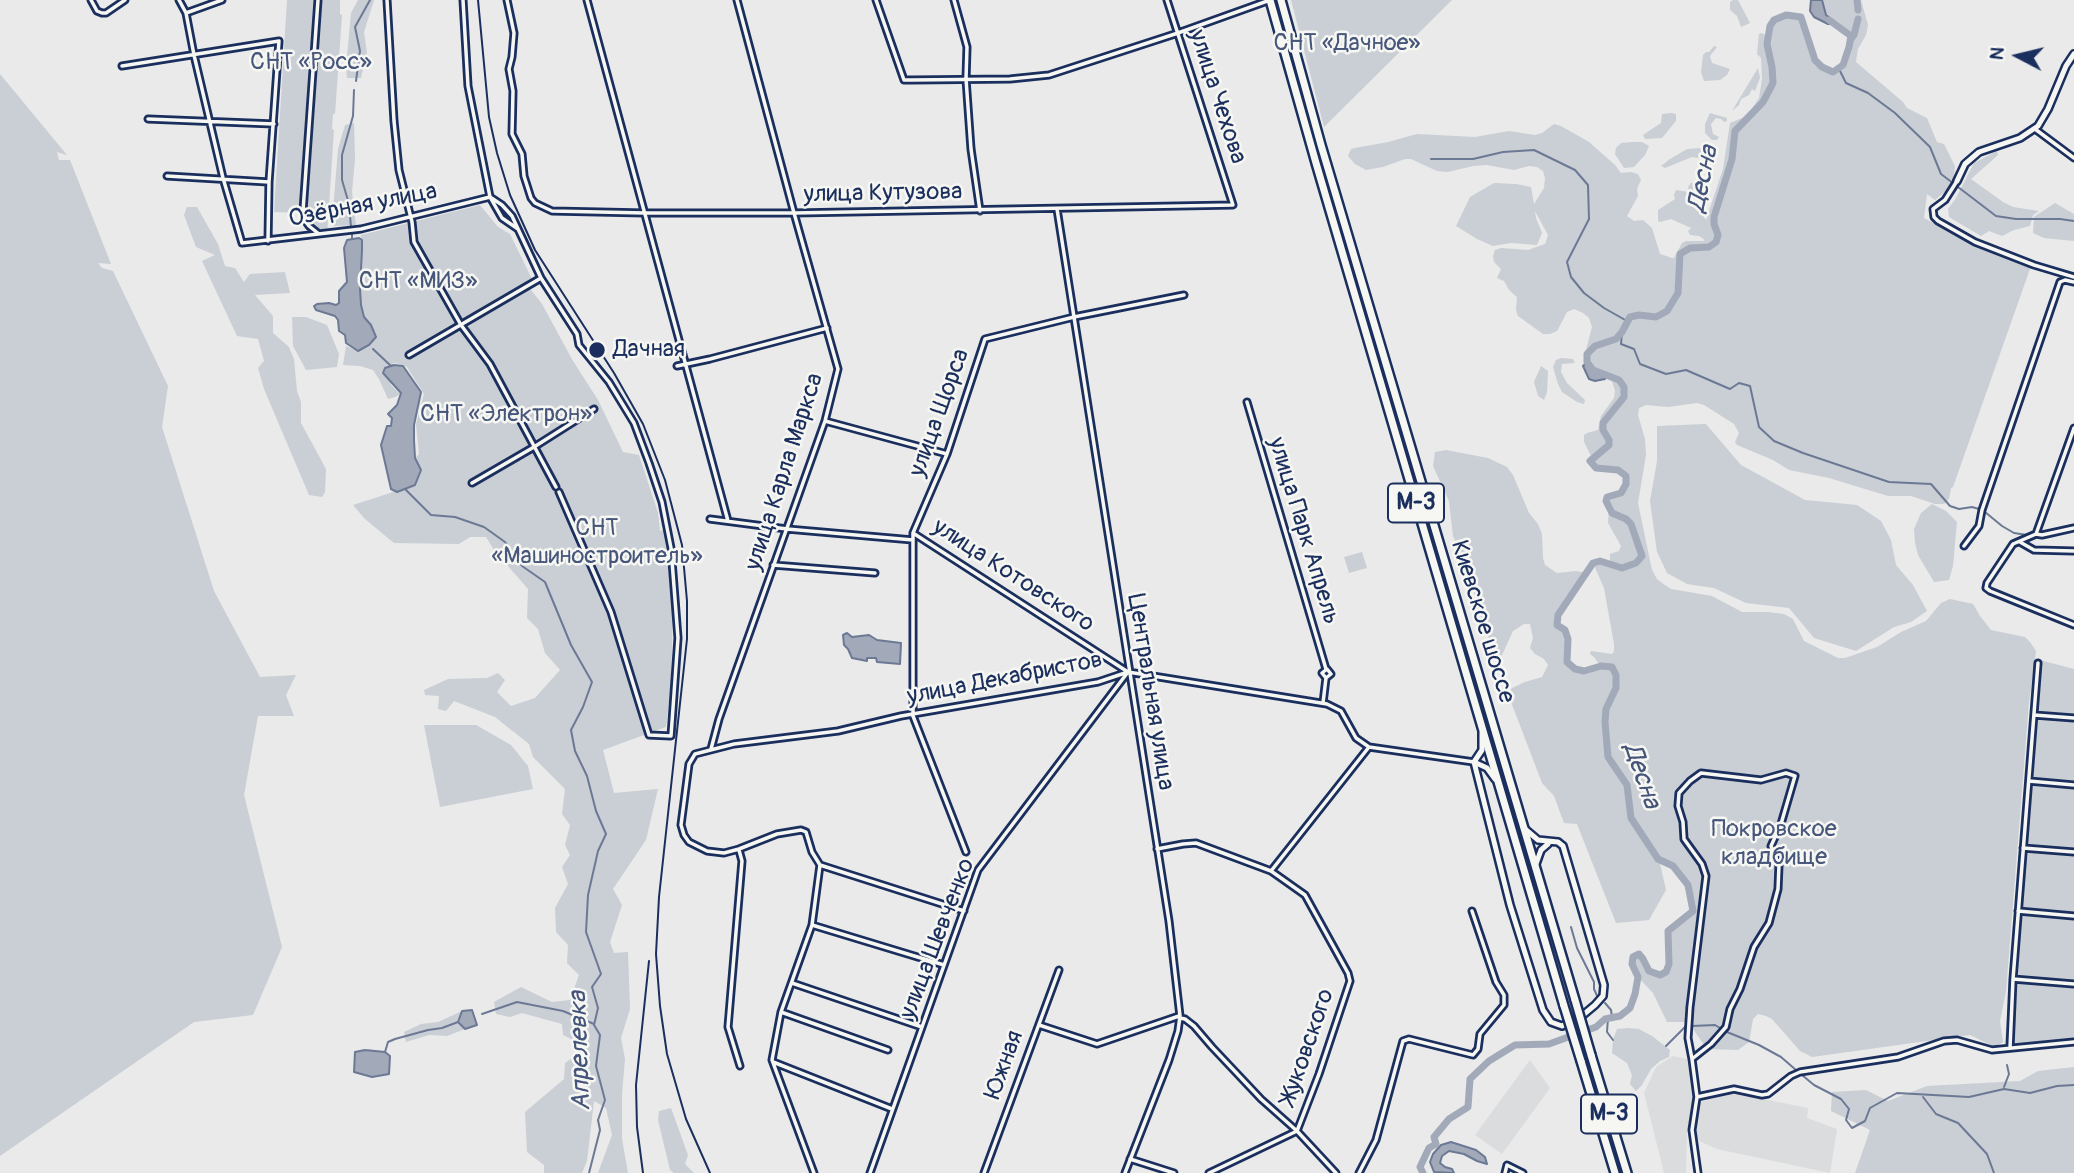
<!DOCTYPE html>
<meta charset="utf-8">
<style>
body{margin:0}
#map{position:relative;width:2074px;height:1173px;overflow:hidden;background:#e9eae9;font-family:Pangolin,sans-serif}
canvas{display:block}
.north{position:absolute;left:1983px;top:21px;width:70px;height:70px;-webkit-text-stroke:5px #f6f6f2;paint-order:stroke;rotate:277deg;font-size:19px;font-weight:700;line-height:28px;text-align:center;color:#1b2f5e}
.north::after{content:'';display:block;margin:auto;width:24px;height:32px;background:#1b2f5e;clip-path:polygon(50% 0,100% 100%,50% 72%,0 100%)}
</style>
<div id="map">
<canvas width="2074" height="1173"></canvas>
<div class="north">N</div>
</div>
<script>
const ctx = document.querySelector('canvas').getContext('2d');
ctx.lineJoin = 'round';
function fillPath(path, color) { ctx.fillStyle = color; ctx.fill(path, 'evenodd'); }
const shape = rows => new Path2D(rows.map(r => 'M' + r).join(''));
function strokePath(path, color, width, dash) { ctx.strokeStyle = color; ctx.lineWidth = width; ctx.lineCap = dash ? 'butt' : 'round'; ctx.setLineDash(dash || []); ctx.stroke(path); }
function label(font, color, halo, rows, align = 'center') {
  ctx.font = font + ' Pangolin,sans-serif'; ctx.lineWidth = 5; ctx.setLineDash([]); ctx.textBaseline = 'middle'; ctx.strokeStyle = halo; ctx.fillStyle = color; for (const [text, x, y, turn = 0] of rows) {
    ctx.save(); ctx.translate(x, y); ctx.rotate((+turn || 0) * Math.PI / 180); ctx.textAlign = isNaN(turn) ? turn : align; if (halo) ctx.strokeText(text, 0, 0); ctx.fillText(text, 0, 0); ctx.restore();
  }
}
fillPath(shape([
 [1673,1056,1687,1059,1694,1097,1687,1132,1686,1173,1664,1173,1644,1093,1656,1067],
 [1530,1060,1550,1088,1502,1154,1475,1135],
 [1733,1093,1808,1108,1807,1118,1837,1129,1830,1173,1717,1149,1697,1140,1697,1124,1701,1102]
]), '#dadcde');
fillPath(shape([
 [287,0,340,0,340,14,342,15,335,114,333,114,332,129,334,130,327,235,310,231,303,224,301,213,274,212],
 [358,0,374,0,364,32,367,53,361,78,347,78,346,67,351,13],
 [1291,0,1452,0,1324,127],
 [1733,0,1738,0,1750,23,1741,27,1737,16,1730,10,1730,2],
 [1817,0,1861,0,1868,25,1866,35,1858,49,1856,62,1903,102,1907,108,1927,118,1937,142,1944,144,1955,166,1954,176,1948,189,1935,200,1927,194,1924,218,1977,246,2031,266,1953,487,1951,488,1949,499,1944,504,1935,504,1911,496,1888,496,1829,478,1789,470,1773,460,1737,445,1735,442,1739,433,1734,424,1704,405,1697,403,1668,407,1646,405,1639,408,1638,415,1645,439,1646,455,1638,503,1652,570,1657,579,1662,583,1671,589,1712,596,1742,612,1767,612,1784,614,1793,619,1804,641,1838,658,1845,658,1877,647,1901,632,1926,621,1941,603,1950,599,1973,604,1980,616,1991,630,2025,637,2030,642,2036,651,2029,702,2006,991,2000,1021,2003,1042,1995,1047,1970,1035,1812,1057,1800,1051,1772,1019,1766,1016,1758,1014,1753,1019,1749,1042,1738,1050,1707,1049,1688,1022,1667,1022,1653,993,1638,977,1632,964,1633,957,1639,954,1643,959,1649,971,1660,975,1666,972,1669,964,1668,931,1693,911,1688,885,1673,866,1659,859,1666,890,1649,920,1616,923,1577,824,1564,823,1554,796,1542,783,1508,694,1512,688,1525,682,1542,677,1548,665,1544,659,1535,654,1530,648,1533,638,1530,624,1524,624,1513,631,1502,655,1499,657,1494,654,1477,606,1472,583,1453,536,1449,501,1433,466,1435,452,1446,450,1488,458,1507,467,1513,475,1529,513,1538,524,1542,534,1543,558,1545,565,1557,573,1576,571,1587,573,1558,615,1557,625,1565,630,1568,639,1567,662,1575,669,1584,671,1600,666,1595,658,1590,654,1591,651,1612,654,1614,651,1614,644,1604,588,1593,563,1600,561,1610,563,1610,554,1619,551,1621,546,1608,523,1609,508,1606,499,1607,497,1621,493,1627,478,1623,473,1618,470,1596,468,1592,465,1590,461,1592,458,1584,442,1584,435,1587,433,1598,430,1601,416,1614,398,1615,391,1612,381,1613,378,1597,373,1589,367,1586,359,1588,352,1586,350,1592,327,1589,318,1583,313,1574,309,1567,312,1557,331,1550,334,1543,334,1518,316,1516,310,1517,297,1509,290,1504,281,1497,278,1501,269,1494,262,1493,256,1495,250,1501,248,1528,250,1545,244,1548,235,1535,211,1536,218,1542,233,1537,245,1511,243,1493,246,1477,239,1456,226,1470,197,1494,183,1516,184,1531,187,1534,204,1544,188,1545,178,1543,171,1537,167,1529,166,1514,170,1487,165,1473,166,1448,172,1437,171,1411,159,1405,159,1383,167,1366,170,1355,164,1348,156,1351,149,1355,148,1388,142,1417,134,1475,137,1509,131,1535,135,1542,133,1554,124,1561,126,1589,142,1615,165,1621,173,1631,172,1638,174,1641,180,1637,189,1638,196,1627,216,1634,221,1643,220,1652,228,1660,254,1672,258,1674,258,1682,243,1686,241,1703,241,1705,240,1699,236,1690,235,1688,231,1691,228,1671,219,1660,222,1658,221,1658,210,1675,199,1674,195,1676,190,1689,192,1688,187,1691,183,1698,182,1706,188,1711,200,1707,201,1702,190,1696,187,1693,189,1695,196,1691,194,1692,204,1696,205,1706,220,1723,169,1730,123,1747,116,1759,98,1762,79,1761,58,1757,54,1759,34,1761,33,1766,35,1766,52,1771,66,1767,44,1772,24,1780,16,1789,15,1799,16,1804,21,1807,36,1815,60,1820,66,1833,72,1843,65,1850,45,1851,36,1822,15],
 [1714,46,1717,47,1710,56,1712,63,1730,69,1727,75,1720,80,1704,81,1701,72,1703,55,1706,52,1709,52],
 [1758,68,1760,78,1755,91,1752,89,1749,95,1741,99,1739,105,1732,111],
 [0,74,67,155,57,152,59,160,70,160,111,264,98,263,102,268,113,271,168,386,162,427,214,591,260,677,296,675,286,695,294,716,258,716,244,795,282,947,253,1015,194,1022,0,1156],
 [1671,113,1676,114,1676,121,1662,138,1645,139,1643,135,1661,123,1662,114],
 [1710,113,1727,118,1727,121,1724,122,1721,119,1716,118,1711,124,1713,134,1719,137,1717,140,1712,140,1705,133,1705,124],
 [354,123,355,159,352,192,356,225,334,226,332,223,338,149,345,125],
 [1632,142,1642,142,1649,146,1645,155,1634,167,1624,168,1615,154,1616,148,1621,143],
 [1701,148,1709,157,1705,159,1692,157,1665,168,1661,166,1670,159,1687,149],
 [1997,151,1998,155,1971,179,2003,202,2013,207,2039,211,2033,215,2030,226,2014,230,2002,236,1989,231,1981,236,1949,217,1948,209,1956,198,1974,163],
 [2055,203,2074,214,2074,241,2044,238,2033,233,2034,217],
 [480,205,498,227,510,234,532,279,528,286,542,304,573,361,598,400,623,452,639,455,658,513,660,531,664,530,673,610,671,684,666,727,603,750,614,793,658,789,646,840,613,889,622,905,610,942,614,953,628,952,630,1009,621,1038,625,1059,622,1094,622,1139,628,1173,598,1173,612,1135,606,1108,594,1101,587,1161,582,1173,544,1173,544,1165,527,1152,525,1112,564,1079,565,1063,576,1055,579,1047,573,1040,563,1035,562,1024,522,1013,510,1017,496,1014,494,1002,521,987,552,1002,570,1000,579,975,567,963,568,945,556,932,555,908,568,884,562,867,570,855,565,845,570,825,562,814,565,789,533,757,529,744,495,717,454,701,446,711,438,709,439,696,425,695,424,690,448,679,487,678,498,673,505,680,497,692,511,706,535,698,560,670,545,653,538,629,527,618,528,589,494,550,486,537,470,537,459,544,394,543,365,519,353,505,415,485,415,458,419,454,416,424,424,394,407,367,400,364,393,363,390,374,391,385,400,394,395,397,388,399,379,379,373,370,360,366,343,365,346,346,358,351,369,347,377,336,363,322,357,291,361,235],
 [187,207,197,207,218,244,225,266,235,268,244,282,250,274,285,272,290,293,255,295,273,316,273,333,289,347,294,359,297,391,301,402,301,423,326,469,325,492,322,497,309,495,264,389,258,368,264,361,258,339,237,336,202,261,215,255,196,247,184,215],
 [292,317,306,317,327,325,339,354,337,367,306,370,293,346],
 [1561,358,1573,359,1575,363,1562,364,1561,372,1567,383,1585,400,1584,404,1577,402,1562,392,1558,384,1553,367,1556,360],
 [1541,366,1548,371,1547,392,1544,400,1538,396,1534,382],
 [1706,424,1741,465,1805,500,1857,505,1881,521,1891,540,1896,565,1913,585,1927,611,1911,622,1894,627,1856,651,1814,638,1789,608,1746,603,1714,588,1687,584,1667,573,1657,552,1650,501,1657,461,1657,426],
 [1932,504,1946,511,1957,522,1953,566,1949,580,1934,582,1918,555,1915,543,1914,529,1921,513],
 [1362,552,1367,568,1349,573,1344,557],
 [2036,659,2074,669,2074,1043,2004,1053],
 [424,725,476,725,511,745,528,766,533,789,440,807],
 [462,1011,458,1022,465,1029,447,1036,429,1035,406,1042,404,1032,421,1024,438,1022],
 [1628,1028,1639,1029,1652,1036,1670,1050,1669,1057,1660,1061,1651,1069,1642,1085,1636,1091,1630,1084,1632,1075,1627,1063,1612,1053,1613,1040,1617,1029],
 [2074,1067,2074,1173,1855,1173,1870,1130,1831,1111,1832,1092,1866,1090,1888,1101,1927,1086,2020,1081,2038,1071],
 [671,1108,688,1155,685,1164,694,1173,674,1173,670,1170,658,1120,659,1111]
]), '#caced5');
const water = shape([
 [1811,0,1822,0,1826,15,1834,21,1835,24,1828,24,1814,17,1810,11,1811,0],
 [359,238,362,240,362,250,360,289,361,305,364,317,371,325,376,337,369,345,358,351,346,343,345,335,339,331,338,320,335,316,316,310,314,306,317,304,329,303,336,305,339,303,339,291,347,282,344,248,347,240,359,238],
 [1587,362,1593,370,1606,376,1605,379,1595,381,1589,379,1583,366,1587,362],
 [394,365,403,366,421,392,414,425,414,440,415,458,421,470,415,485,397,492,391,489,381,445,387,426,391,426,392,418,388,414,397,405,401,393,383,373,385,368,394,365],
 [847,633,852,637,869,635,877,640,901,643,900,664,877,662,876,658,867,658,867,661,852,658,848,649,844,645,843,635,847,633],
 [472,1010,477,1025,465,1029,458,1022,462,1011,472,1010],
 [365,1050,385,1052,390,1056,389,1074,372,1077,354,1072,355,1052,365,1050],
 [1451,1142,1476,1150,1485,1157,1487,1164,1477,1161,1464,1154,1449,1151,1442,1156,1440,1163,1445,1167,1452,1169,1454,1173,1434,1172,1430,1162,1433,1154,1441,1145,1451,1142]
]);
fillPath(water, '#a2aaba');
strokePath(water, '#6c7995', 2);
strokePath(shape([
 [1839,69,1846,83,1868,93,1895,113,1930,147,1941,174,1996,216,2016,219,2060,219,2074,221],
 [356,81,360,51,355,27,370,0],
 [1431,159,1473,159,1503,152,1534,150,1575,170,1588,185,1589,219,1567,262,1571,277,1584,293,1604,308,1627,321],
 [351,227,349,204,342,180,342,155,353,116,354,90],
 [352,234,352,239],
 [1622,332,1621,344,1634,349,1640,364,1666,374,1686,370,1730,389,1739,383,1750,386,1759,427,1774,441,1803,453,1889,482,1931,484,1950,506,1959,509,1972,507,1979,509],
 [373,349,391,366],
 [405,489,431,515,455,517,484,527,505,542,522,566,545,582,571,645,592,682,583,707,571,730,575,751,587,776,596,811,606,834,598,851,588,895,586,932,601,974,592,987,598,1008,594,1025,600,1035,596,1066,605,1100,598,1120,600,1130,589,1173],
 [1985,512,2002,526,2014,533,2027,535],
 [1571,927,1577,948,1594,982,1594,989,1598,998],
 [1605,1003,1611,1010,1612,1017],
 [482,1014,517,1002,563,1011,594,1024],
 [1608,1018,1607,1032,1613,1040],
 [1692,1026,1715,1025,1720,1028],
 [1727,1032,1759,1045,1781,1057,1796,1070],
 [1666,1046,1686,1026],
 [385,1052,388,1042,395,1039,428,1030,442,1028,458,1022],
 [1802,1075,1814,1085,1841,1099,1849,1109,1846,1120,1852,1128,1865,1121,1870,1108,1897,1093,1969,1097,2004,1089,2030,1093,2057,1086,2074,1085],
 [2004,1087,2009,1074,2007,1065],
 [1923,1097,1936,1114,1958,1123,1987,1154,1994,1173]
]), '#6c7995', 2);
strokePath(shape([
 [1857,0,1858,10],
 [1851,39,1854,35,1858,19],
 [1423,1173,1420,1167,1429,1148,1436,1144,1434,1137,1449,1119,1468,1107,1470,1079,1489,1061,1515,1045,1549,1044,1596,1027,1605,1019,1620,1016,1630,1008,1635,994,1638,977,1632,964,1633,957,1639,954,1643,959,1649,971,1660,975,1666,972,1669,964,1668,931,1693,911,1688,885,1673,866,1658,859,1631,818,1627,785,1608,757,1605,722,1606,709,1616,688,1616,675,1612,667,1601,666,1584,671,1575,669,1567,662,1568,639,1565,630,1557,625,1558,615,1593,563,1600,561,1622,568,1636,563,1642,556,1631,524,1626,519,1612,513,1606,501,1607,497,1621,493,1626,484,1626,476,1618,470,1596,468,1590,461,1609,445,1609,440,1603,430,1603,423,1624,397,1624,387,1619,380,1593,370,1587,362,1587,354,1595,346,1616,339,1622,332,1630,317,1639,315,1656,317,1667,311,1678,293,1680,254,1690,248,1709,247,1716,242,1718,235,1714,224,1714,217,1732,159,1735,131,1763,102,1773,83,1772,67,1767,44,1770,26,1774,20,1786,15,1801,17,1815,60,1822,67,1833,72,1843,65,1849,47,1851,36,1829,20]
]), '#a2aaba', 7);
const street = shape([
 [91,0,97,11,102,13,106,13,125,0],
 [179,0,186,13,194,55,223,178,242,243,361,229,490,197],
 [318,0,303,211,304,219,309,226,319,234],
 [387,0,394,121,399,170,412,222,414,242,461,325,490,364,556,487],
 [463,0,468,86,490,197,502,218,518,229],
 [507,0,514,33,512,57,509,69,513,91,512,134,522,154,524,176,531,198,535,203,552,211,645,213,794,213,1233,205,1167,0],
 [587,0,728,521],
 [876,0,904,80,912,80,1010,79,1049,75,1178,33,1270,0],
 [954,0,967,47,966,79,971,149,980,211],
 [186,13,222,0],
 [122,66,279,41,269,182,268,241],
 [148,119,274,124],
 [2035,129,2074,158],
 [167,176,269,182],
 [1957,181,1945,200,1933,209,1934,217,1938,221,1975,242,2034,265,2074,277],
 [490,197,502,205,512,216,541,278,577,334,579,345,609,382,634,423,649,463,662,502,671,548,676,612,678,638,671,736,649,735,611,612,559,492],
 [1057,209,1169,921,1180,1016,1178,1031,1169,1060,1125,1173],
 [409,355,541,278],
 [677,366,710,359,827,328],
 [1247,402,1326,669],
 [825,421,947,454],
 [2074,428,2036,534,2013,544,1987,583,1986,588,1990,591,2074,625],
 [472,483,534,447,594,409],
 [710,519,787,529,913,540],
 [2036,534,2042,535,2074,528],
 [2020,542,2034,550,2074,551],
 [1964,546,1979,526,1982,510,2060,282,2065,280,2074,282],
 [773,565,875,573],
 [1323,703,1326,678,1331,674,1327,669,1322,673,1326,678],
 [2034,715,2074,718],
 [711,749,719,719,825,421,838,369,794,213,737,0],
 [2029,781,2074,785],
 [2023,848,2074,852],
 [1157,849,1183,844,1196,843,1271,871,1281,878,1305,895,1348,973,1350,981,1319,1074,1297,1131,1209,1173],
 [739,850,742,861,728,1027,740,1066],
 [966,852,913,716,913,533,947,454,985,339,1074,317,1184,295],
 [820,865,964,911],
 [1271,871,1369,747],
 [2018,911,2074,916],
 [812,925,944,965],
 [2013,979,2074,984],
 [792,983,922,1027],
 [781,1012,888,1050],
 [1180,1018,1185,1019,1194,1026,1212,1047,1261,1099,1297,1131,1336,1173],
 [1039,1025,1097,1044,1179,1016],
 [2010,1048,2013,979,2038,663],
 [1692,1059,1688,1038,1690,1007,1706,876,1702,864,1684,839,1683,822,1678,806,1679,793,1690,781,1701,773,1761,780,1786,773,1795,776,1781,824,1771,846,1779,865,1778,889,1769,923,1754,947,1740,989,1730,1009,1726,1027,1711,1044,1692,1059,1697,1097],
 [773,1062,892,1109],
 [1130,1159,1174,1173],
 [814,1173,772,1060,781,1012,812,925,820,865,812,852,806,832,801,830,777,834,739,849,724,853,707,851,689,842,684,835,681,825,689,764,695,754,734,744,838,731,901,716,1098,682,1128,672,1327,704,1341,711,1356,738,1369,747,1474,762],
 [870,1173,978,870,1128,672,913,533],
 [984,1173,1059,970],
 [1359,1173,1376,1140,1403,1041,1409,1039,1473,1055,1478,1049,1480,1034,1504,1005,1504,995,1496,982,1472,911],
 [1505,1173,1507,1165,1523,1173],
 [1698,1173,1692,1130,1697,1097,1734,1089,1762,1095,1768,1094,1791,1076,1800,1072,1898,1057,1944,1041,1957,1040,1992,1050,2074,1042]
]);
const secondary = shape([
 [1957,181,1965,164,1979,152,2020,138,2038,126,2048,109,2066,66,2074,54],
 [1474,762,1510,905,1543,1010,1551,1022,1562,1026,1583,1015,1595,1005,1603,996,1604,985,1563,846,1558,842,1538,840,1525,829],
 [1474,762,1482,750,1482,733],
 [1474,762,1487,768,1495,779],
 [1536,864,1541,850,1548,844]
]);
const highway = shape([
 [1270,0,1316,163,1564,1006],
 [1281,0,1321,145,1575,1000],
 [1591,1055,1627,1173],
 [1581,1061,1615,1173]
]);
strokePath(street, '#1b2f5e', 9);
strokePath(secondary, '#1b2f5e', 10);
strokePath(highway, '#1b2f5e', 12);
strokePath(street, '#f6f6f2', 3.5);
strokePath(secondary, '#f6f6f2', 5);
strokePath(highway, '#f6f6f2', 7);
strokePath(shape([
 [478,0,489,117,497,153,510,195,535,250,614,373,643,424,665,480,682,545,687,601,687,639,659,897,656,954,660,1006,667,1054,686,1119,710,1173],
 [643,1173,637,1127,636,1085,649,961]
]), '#1b2f5e', 2);
const highwayBridge = shape([
 [1575,1000,1591,1055],
 [1564,1006,1581,1061]
]);
strokePath(highwayBridge, '#1b2f5e', 12, []);
strokePath(highwayBridge, '#f6f6f2', 7);
for (const [x, y, r, color] of [
 [597,350,9,"#1b2f5e"]
]) { const dot = new Path2D(); dot.arc(x, y, r, 0, 2 * Math.PI); ctx.fillStyle = color; ctx.fill(dot); strokePath(dot, '#f6f6f2', 2.5); }
for (const [x, y, w] of [
 [1416,503,56],
 [1609,1114,56]
]) { const box = new Path2D(); box.roundRect(x - w / 2, y - 19.5, w, 39, 5); ctx.fillStyle = '#f6f6f2'; ctx.fill(box); strokePath(box, '#1b2f5e', 2); }
label('bold 23px', '#1b2f5e', null, [
 ["М-3",1416,503],
 ["М-3",1609,1114]
]);
label('24px', '#47577c', '#f6f6f2', [
 ["СНТ «Дачное»",1347,44],
 ["СНТ «Росс»",311,63],
 ["СНТ «МИЗ»",418,282],
 ["СНТ «Электрон»",506,415],
 ["СНТ",597,529],
 ["«Машиностроитель»",597,557],
 ["Покровское",1774,830],
 ["кладбище",1774,858]
]);
label('24px', '#1b2f5e', '#f6f6f2', [
 ["улица Чехова",1217,97,72],
 ["улица Кутузова",883,194,-1],
 ["Озёрная улица",363,206,-11],
 ["улица Щорса",940,413,-70],
 ["улица Карла Маркса",785,472,-72],
 ["улица Парк Апрель",1303,531,73],
 ["улица Котовского",1013,576,33],
 ["Киевское шоссе",1482,622,73],
 ["улица Декабристов",1005,679,-11],
 ["Центральная улица",1150,692,81],
 ["улица Шевченко",938,939,-69],
 ["Жуковского",1308,1047,-71],
 ["Южная",1005,1065,-70]
]);
label('24px', '#1b2f5e', '#f6f6f2', [
 ["Дачная",613,350]
], 'left');
label('italic 26px', '#44547a', '#f6f6f2', [
 ["Десна",1704,179,-78],
 ["Десна",1641,776,71],
 ["Апрелевка",581,1051,-92]
]);
</script>
